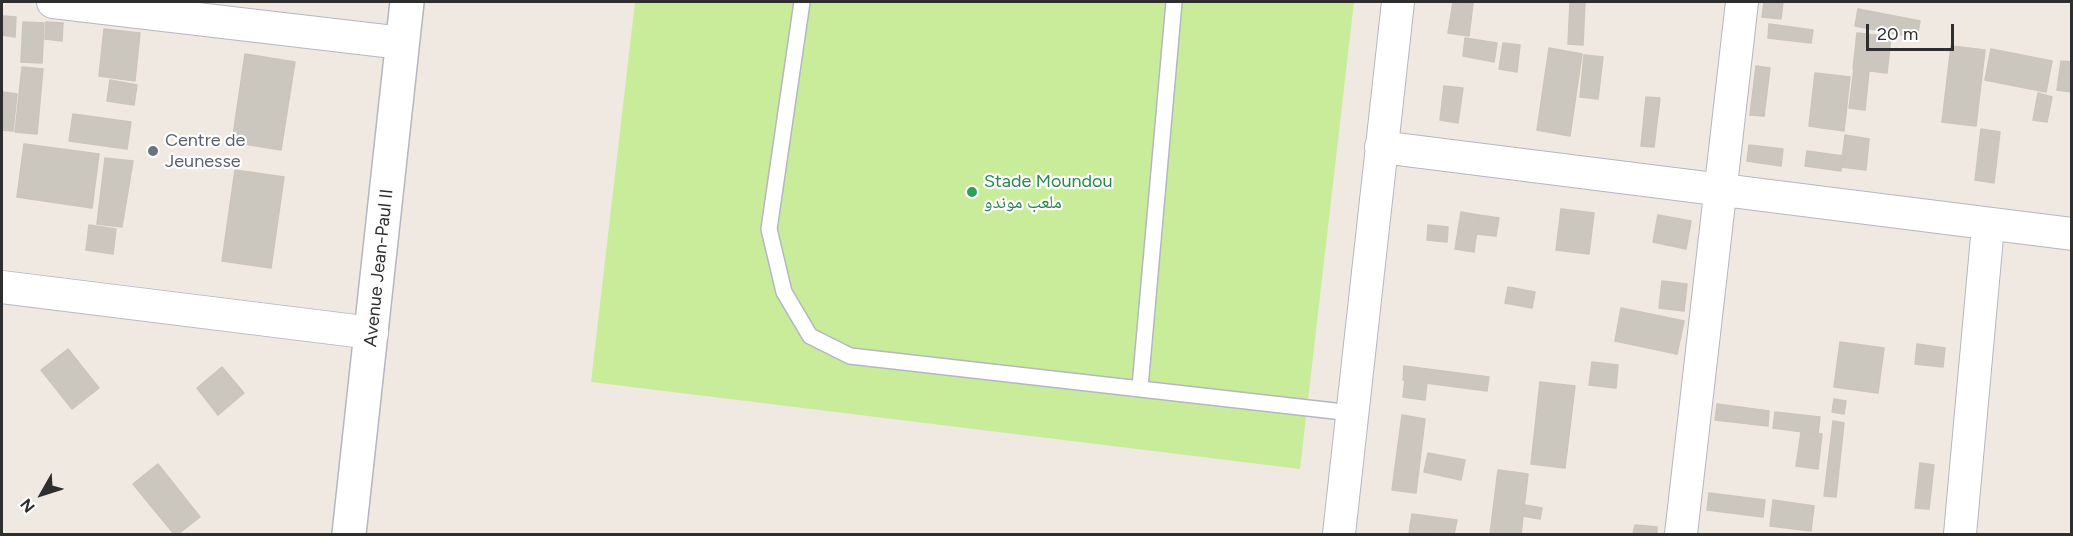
<!DOCTYPE html>
<meta charset="utf-8">
<style>
body{margin:0}
#map{position:relative;width:2073px;height:536px;overflow:hidden;background:#efe9e1;font-family:Figtree,sans-serif}
canvas{display:block}
.frame{position:absolute;inset:0;border:3px solid #2e2e2e;pointer-events:none}
.north{position:absolute;left:12px;top:464px;width:60px;height:60px;-webkit-text-stroke:4px #fff;paint-order:stroke;rotate:231deg;font-size:16px;font-weight:700;line-height:24px;text-align:center;color:#2e2e2e}
.north::after{content:'';display:block;margin:auto;width:21px;height:27px;background:#2e2e2e;clip-path:polygon(50% 0,100% 100%,50% 72%,0 100%)}
.scale{position:absolute;left:1866px;top:24px;width:88px;height:27px;box-sizing:border-box;border:3px solid #2e2e2e;border-top:0;padding-left:8px;font-size:18px;line-height:21px;white-space:nowrap;color:#2e2e2e;-webkit-text-stroke:4px #fff;paint-order:stroke}
</style>
<div id="map">
<canvas width="2073" height="536"></canvas>
<div class="frame"></div>
<div class="north">N</div>
<div class="scale">20 m</div>
</div>
<script>
const ctx = document.querySelector('canvas').getContext('2d');
ctx.lineJoin = 'round';
function fillPath(path, color) { ctx.fillStyle = color; ctx.fill(path, 'evenodd'); }
const shape = rows => new Path2D(rows.map(r => 'M' + r).join(''));
function strokePath(path, color, width, dash) { ctx.strokeStyle = color; ctx.lineWidth = width; ctx.lineCap = dash ? 'butt' : 'round'; ctx.setLineDash(dash || []); ctx.stroke(path); }
function label(font, color, halo, rows, align = 'center') {
  ctx.font = font + ' Figtree,"Noto Naskh Arabic",sans-serif'; ctx.lineWidth = 4.5; ctx.setLineDash([]); ctx.textBaseline = 'middle'; ctx.strokeStyle = halo; ctx.fillStyle = color; for (const [text, x, y, turn = 0] of rows) {
    ctx.save(); ctx.translate(x, y); ctx.rotate((+turn || 0) * Math.PI / 180); ctx.textAlign = isNaN(turn) ? turn : align; if (halo) ctx.strokeText(text, 0, 0); ctx.fillText(text, 0, 0); ctx.restore();
  }
}
fillPath(shape([
 [635,2,1354,2,1300,469,591,382]
]), '#c9ec9a');
const building = shape([
 [1453,2,1473,3,1469,36,1448,33,1453,2],
 [1570,2,1585,2,1583,45,1568,44,1570,2],
 [1764,2,1783,2,1781,19,1762,17,1764,2],
 [1858,9,1920,21,1917,38,1855,26,1858,9],
 [2,16,16,17,15,37,2,35,2,16],
 [23,22,44,23,42,63,21,62,23,22],
 [46,22,63,23,62,41,45,39,46,22],
 [1769,24,1813,30,1811,43,1768,38,1769,24],
 [104,29,140,33,135,81,99,76,104,29],
 [1857,33,1891,37,1887,73,1853,69,1857,33],
 [1465,38,1497,43,1494,62,1463,56,1465,38],
 [1503,43,1520,45,1517,72,1499,69,1503,43],
 [1951,46,1985,50,1976,126,1942,122,1951,46],
 [1549,48,1582,54,1570,136,1537,130,1549,48],
 [1991,49,2052,61,2046,92,1985,80,1991,49],
 [245,54,295,62,281,150,232,142,245,54],
 [1584,55,1603,57,1598,99,1580,97,1584,55],
 [2061,61,2072,62,2072,92,2057,90,2061,61],
 [1756,66,1770,68,1764,116,1750,115,1756,66],
 [22,67,43,69,37,134,15,132,22,67],
 [1854,69,1869,71,1865,110,1849,108,1854,69],
 [1815,73,1850,77,1844,131,1809,126,1815,73],
 [110,80,137,85,134,105,107,101,110,80],
 [1444,86,1463,88,1458,123,1440,120,1444,86],
 [2,92,17,94,13,131,2,130,2,92],
 [2038,93,2052,97,2047,122,2033,120,2038,93],
 [1646,97,1660,98,1654,147,1641,146,1646,97],
 [73,114,131,122,127,149,69,141,73,114],
 [1981,129,2000,132,1994,183,1975,180,1981,129],
 [1845,135,1869,139,1866,170,1841,167,1845,135],
 [24,144,99,154,92,208,17,197,24,144],
 [1749,145,1783,149,1781,166,1747,161,1749,145],
 [1807,151,1843,156,1841,171,1805,166,1807,151],
 [105,158,133,161,122,227,97,224,105,158],
 [235,170,284,177,271,268,222,261,235,170],
 [1561,209,1594,213,1589,254,1556,250,1561,209],
 [1461,212,1479,215,1474,252,1455,249,1461,212],
 [1479,215,1499,218,1496,236,1476,234,1479,215],
 [1658,215,1691,221,1686,249,1653,242,1658,215],
 [89,225,116,229,113,254,86,250,89,225],
 [1428,225,1448,227,1447,242,1427,240,1428,225],
 [1662,281,1687,284,1684,311,1659,308,1662,281],
 [1508,287,1535,292,1532,308,1505,303,1508,287],
 [1621,308,1684,321,1677,354,1615,341,1621,308],
 [1840,342,1884,348,1878,393,1834,387,1840,342],
 [1917,344,1945,348,1943,367,1915,364,1917,344],
 [68,349,99,388,72,409,41,370,68,349],
 [1592,362,1618,365,1616,388,1589,385,1592,362],
 [1404,366,1489,377,1487,391,1403,380,1404,366],
 [222,367,244,393,218,415,197,388,222,367],
 [1405,380,1427,383,1425,400,1403,397,1405,380],
 [1540,382,1575,386,1565,468,1531,464,1540,382],
 [1834,399,1846,401,1844,414,1832,412,1834,399],
 [1717,404,1769,411,1768,426,1715,420,1717,404],
 [1775,412,1820,417,1818,434,1773,428,1775,412],
 [1402,415,1425,419,1416,493,1392,490,1402,415],
 [1833,421,1844,423,1836,497,1824,496,1833,421],
 [1801,432,1822,434,1818,469,1796,466,1801,432],
 [1428,453,1465,460,1461,480,1424,472,1428,453],
 [1920,463,1934,465,1929,509,1915,508,1920,463],
 [158,464,200,517,178,534,174,534,133,484,158,464],
 [1498,470,1528,474,1521,534,1490,534,1498,470],
 [1709,493,1765,500,1763,517,1707,510,1709,493],
 [1773,500,1814,506,1811,531,1770,526,1773,500],
 [1525,505,1542,508,1540,519,1523,516,1525,505],
 [1412,514,1457,520,1454,534,1409,533,1412,514],
 [1635,525,1657,527,1657,534,1633,534,1635,525]
]);
fillPath(building, '#cbc7bf');
strokePath(building, '#cbc5ba', 1.5);
const lane = shape([
 [802,2,769,229,784,292,810,336,850,356,1352,413],
 [1140,387,1174,2]
]);
const street = shape([
 [53,2,402,43],
 [1381,147,2072,234],
 [2,287,372,333],
 [1339,534,1398,2],
 [1681,534,1742,2],
 [1960,534,1988,226]
]);
const secondary = shape([
 [349,534,407,2]
]);
strokePath(lane, '#b4b7c1', 18);
strokePath(street, '#b4b7c1', 34);
strokePath(secondary, '#b4b7c1', 36);
strokePath(lane, '#fff', 15);
strokePath(street, '#fff', 32);
strokePath(secondary, '#fff', 33);
for (const [x, y, r, color] of [
 [153,151,6,"#6b7280"],
 [972,192,6,"#2e9e5b"]
]) { const dot = new Path2D(); dot.arc(x, y, r, 0, 2 * Math.PI); ctx.fillStyle = color; ctx.fill(dot); strokePath(dot, '#fff', 2); }
label('18px', '#5b616d', '#fff', [
 ["Centre de",165,141],
 ["Jeunesse",165,162]
], 'left');
label('18px', '#27864d', '#fff', [
 ["Stade Moundou",984,182],
 ["ملعب موندو",984,203]
], 'left');
label('18px', '#2e2e2e', '#fff', [
 ["Avenue Jean-Paul II",379,268,-84]
]);
</script>
